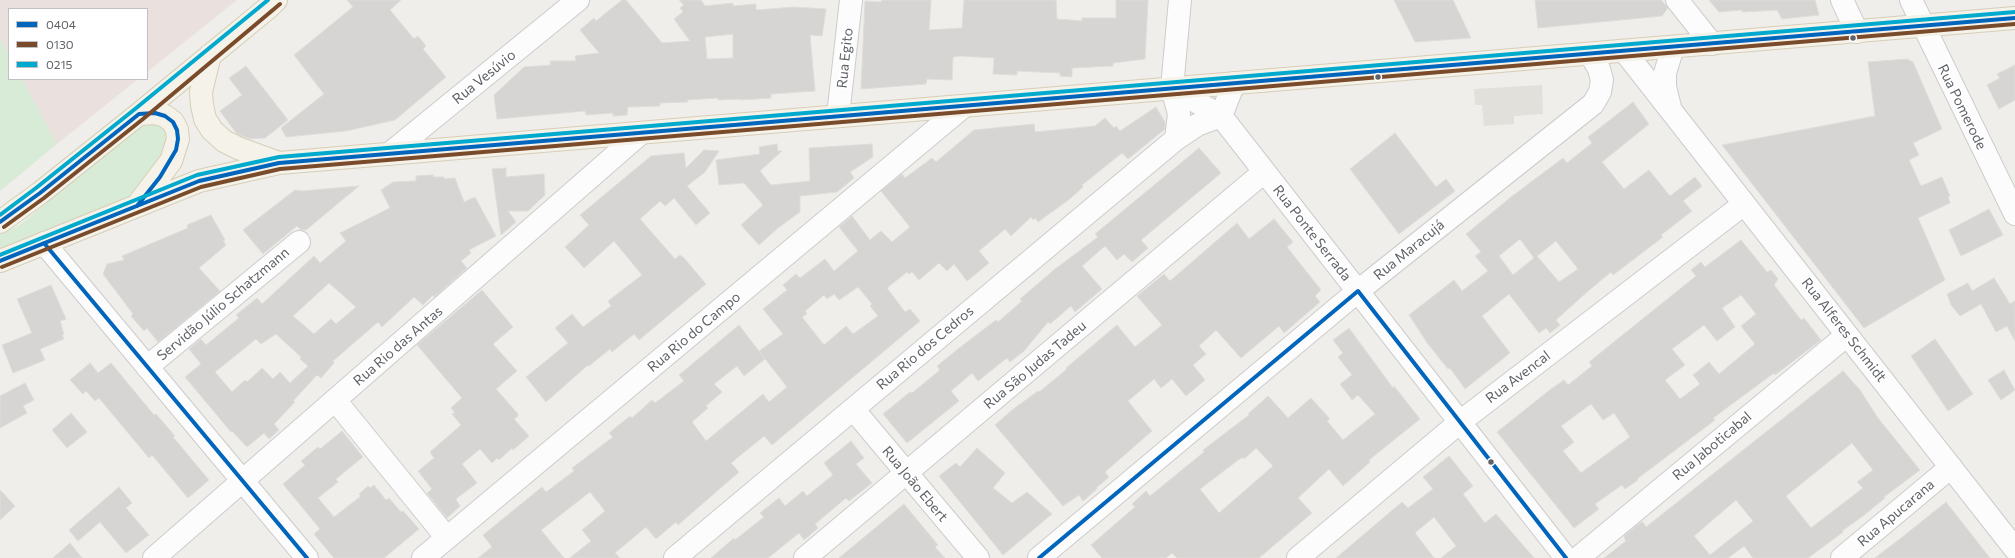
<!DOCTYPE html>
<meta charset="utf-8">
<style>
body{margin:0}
#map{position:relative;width:2015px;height:558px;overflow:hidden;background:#efeeea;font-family:Commissioner,sans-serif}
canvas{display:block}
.legend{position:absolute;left:8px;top:8px;width:140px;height:72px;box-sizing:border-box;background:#fff;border:1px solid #bfc1c3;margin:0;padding:5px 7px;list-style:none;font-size:12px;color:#5f6368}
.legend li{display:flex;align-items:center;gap:8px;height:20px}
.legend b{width:20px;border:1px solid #bfc1c3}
</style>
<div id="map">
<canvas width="2015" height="558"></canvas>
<ul class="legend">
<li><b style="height:5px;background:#0065bd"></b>0404</li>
<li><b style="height:5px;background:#7a4b2a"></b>0130</li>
<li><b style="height:5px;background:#00a9ce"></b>0215</li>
</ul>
</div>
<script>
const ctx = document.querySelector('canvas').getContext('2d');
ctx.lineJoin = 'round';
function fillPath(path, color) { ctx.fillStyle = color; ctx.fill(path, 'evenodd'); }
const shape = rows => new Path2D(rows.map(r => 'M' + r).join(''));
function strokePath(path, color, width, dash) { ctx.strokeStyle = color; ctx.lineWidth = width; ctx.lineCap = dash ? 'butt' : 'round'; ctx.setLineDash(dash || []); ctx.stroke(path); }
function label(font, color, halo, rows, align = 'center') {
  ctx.font = font + ' Commissioner,sans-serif'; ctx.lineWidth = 3.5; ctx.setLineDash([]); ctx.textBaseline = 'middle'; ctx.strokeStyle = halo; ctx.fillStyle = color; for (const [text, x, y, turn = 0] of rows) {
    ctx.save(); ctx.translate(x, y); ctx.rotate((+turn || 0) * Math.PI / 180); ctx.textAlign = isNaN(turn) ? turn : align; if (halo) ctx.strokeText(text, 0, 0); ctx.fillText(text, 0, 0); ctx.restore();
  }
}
fillPath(shape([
 [1542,85,1543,114,1514,116,1514,124,1484,126,1482,105,1475,105,1474,89]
]), '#e2e0da');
fillPath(shape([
 [0,0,237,0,147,72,147,9,9,9,9,55,0,38],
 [22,79,138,79,57,144]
]), '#eae0de');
fillPath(shape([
 [0,38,9,55,9,79,22,79,57,144,0,191],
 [152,121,168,130,166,152,131,200,0,252,0,235,21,224,141,124]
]), '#d8ebd6');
const building = shape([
 [347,0,401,0,390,10,414,39,418,36,426,46,423,49,446,77,395,120,346,131,286,137,281,128,324,94,294,55,353,7,347,0],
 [622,0,626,0,662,43,690,41,674,19,683,12,680,8,684,5,679,0,701,0,705,6,733,3,733,6,756,4,756,10,794,7,826,9,822,36,810,35,815,91,771,94,771,98,740,100,740,99,718,100,718,98,687,100,688,102,660,103,660,106,628,107,627,115,613,116,613,113,586,115,585,111,497,119,494,95,524,67,551,65,550,61,576,61,575,56,599,53,580,30,594,18,596,21,622,0],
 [733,34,733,58,707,59,705,37,733,34],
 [882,0,931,0,929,30,962,28,964,0,1056,0,1057,19,1082,21,1082,18,1116,18,1116,0,1148,0,1145,59,1113,63,1113,66,1072,68,1072,77,1060,76,1060,73,1017,71,1017,75,993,74,994,58,960,56,953,57,952,80,927,79,926,84,861,89,865,1,881,2,882,0],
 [1394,0,1453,0,1471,38,1415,42,1394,0],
 [1535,0,1661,0,1668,8,1662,16,1538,28,1535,0],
 [1709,0,1815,0,1819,15,1782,19,1777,10,1742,12,1742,10,1719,12,1709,0],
 [1907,59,1913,62,1942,129,1913,143,1919,155,1909,160,1921,186,1942,177,1950,196,1948,197,1950,203,1918,218,1945,280,1864,328,1722,145,1875,116,1868,62,1907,59],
 [2015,65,2015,100,1999,109,1987,85,2000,78,1997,74,2015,65],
 [246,66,288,120,265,138,250,139,237,134,220,111,242,95,229,78,246,66],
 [1633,102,1649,124,1602,162,1624,189,1649,170,1670,196,1695,177,1702,186,1683,201,1692,211,1661,235,1663,237,1613,275,1611,272,1587,292,1556,320,1560,325,1550,333,1546,328,1539,333,1509,294,1482,316,1510,353,1465,389,1450,368,1448,369,1428,344,1409,315,1454,280,1462,291,1488,271,1475,256,1481,252,1466,234,1511,197,1563,158,1567,163,1592,143,1588,137,1633,102],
 [1520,239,1534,258,1513,275,1499,256,1520,239],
 [1556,241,1578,269,1559,282,1537,256,1556,241],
 [1156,107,1165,122,1165,129,1128,159,1122,153,1082,185,1083,187,1071,198,1038,222,1035,218,1033,220,1031,217,1011,236,1005,229,979,251,989,263,967,281,954,264,947,271,939,263,919,280,912,272,909,274,907,272,887,288,905,312,910,309,920,321,772,445,764,436,731,463,739,472,678,525,676,522,656,539,646,527,615,553,620,558,570,558,591,541,582,530,605,511,590,492,541,530,564,558,478,558,492,547,483,535,542,487,546,492,574,471,572,468,613,437,609,433,630,416,632,418,652,400,655,403,684,381,679,375,739,325,765,359,744,376,737,366,714,384,722,392,706,406,708,408,692,422,706,441,763,394,769,402,787,387,759,351,783,334,763,309,787,290,783,285,796,274,800,278,825,259,834,271,858,251,839,227,852,216,870,240,881,231,892,242,910,227,881,191,902,174,905,178,932,158,936,162,974,130,1034,124,1035,132,1095,126,1105,118,1114,128,1116,126,1120,131,1156,107],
 [858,287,872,304,870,306,878,316,853,334,846,326,824,345,802,317,807,314,805,311,824,295,827,299,834,294,839,300,858,287],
 [1395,133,1436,187,1446,179,1455,191,1399,234,1350,169,1395,133],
 [777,144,778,151,782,151,760,171,771,185,810,181,809,148,872,144,873,157,850,172,854,178,837,192,800,196,800,212,778,228,759,245,741,225,763,205,744,183,719,185,716,160,760,154,759,147,777,144],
 [1199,148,1221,173,1141,240,1148,248,1132,262,1124,254,1117,260,1105,246,1082,266,1102,289,1075,312,1071,306,1050,324,1048,322,1024,351,1010,362,1007,358,978,381,972,373,951,391,959,401,907,443,883,414,910,392,912,393,940,370,937,366,963,345,996,320,998,322,1022,301,1020,299,1055,269,1098,237,1095,234,1199,148],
 [704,150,719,151,705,172,687,186,710,213,696,225,674,198,665,206,660,201,640,219,675,259,680,255,684,258,706,284,639,340,634,334,612,352,610,349,589,366,588,365,546,402,526,377,568,343,555,328,572,314,583,327,611,306,608,301,642,275,614,241,584,268,565,247,589,225,580,215,651,156,684,153,686,168,704,150],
 [506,168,506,177,544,174,545,195,528,211,508,211,516,222,501,235,492,169,506,168],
 [433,175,433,177,444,177,444,179,455,178,464,202,475,197,496,236,469,250,471,253,461,261,467,268,434,297,433,295,423,305,414,297,382,327,378,322,333,361,334,363,321,378,317,375,293,401,295,402,274,424,279,430,269,439,264,433,247,447,232,431,231,432,185,377,201,364,189,349,201,339,206,345,239,318,236,315,257,298,262,304,314,256,320,263,346,241,340,233,390,208,381,190,393,182,416,181,416,176,433,175],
 [329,283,356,307,336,324,331,319,314,334,293,316,329,283],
 [276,334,301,357,300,359,308,366,290,383,280,372,273,379,262,368,247,382,245,380,232,392,215,372,256,339,261,344,276,334],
 [359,186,306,230,301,230,297,226,263,254,243,230,295,190,302,191,359,186],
 [1989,209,2003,235,1961,256,1949,230,1989,209],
 [211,215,225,240,223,241,226,245,199,268,220,291,158,342,147,328,144,331,131,316,133,314,103,274,107,264,124,260,122,256,188,228,187,225,211,215],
 [1274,219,1293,242,1287,247,1321,290,1315,296,1320,302,1284,333,1279,326,1241,358,1216,330,1199,346,1206,354,1193,365,1205,380,1186,396,1172,379,1161,388,1154,379,1128,401,1152,431,1105,472,1109,477,1096,488,1097,489,1083,501,1079,495,1063,506,995,425,1012,410,1038,391,1039,392,1067,369,1066,368,1117,325,1135,347,1162,325,1137,296,1164,274,1170,281,1237,223,1249,239,1274,219],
 [1741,240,1767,272,1771,270,1778,279,1774,285,1801,320,1804,318,1821,340,1775,375,1774,373,1713,418,1715,420,1637,479,1638,480,1625,489,1622,485,1595,504,1599,509,1574,528,1497,432,1551,389,1564,380,1568,385,1592,366,1589,362,1696,276,1691,270,1701,262,1705,267,1741,240],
 [1741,295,1756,314,1741,326,1755,344,1719,374,1709,362,1693,375,1700,384,1680,399,1665,380,1685,365,1672,349,1704,325,1717,341,1735,327,1722,308,1741,295],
 [1591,404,1603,420,1614,413,1630,437,1581,473,1563,451,1574,442,1561,426,1591,404],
 [1994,278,2010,304,2015,301,2015,341,2007,326,1996,332,1981,304,1960,316,1951,305,1947,294,1968,283,1972,291,1994,278],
 [51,285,66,319,60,321,64,334,62,335,64,339,40,349,45,360,13,373,2,345,32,333,17,299,51,285],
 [482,290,513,327,493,344,517,371,496,389,518,414,518,416,514,419,529,436,513,450,512,448,499,460,497,458,492,463,480,449,462,464,477,483,457,498,456,500,460,506,447,518,427,493,432,489,418,471,434,458,430,452,461,425,452,414,455,413,451,408,462,398,417,345,482,290],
 [1349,328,1393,388,1394,386,1420,419,1369,460,1370,462,1343,486,1329,469,1298,498,1312,513,1259,558,1177,558,1172,553,1166,558,1102,558,1091,545,1135,507,1132,504,1146,491,1150,496,1204,452,1203,450,1249,415,1248,414,1268,396,1288,418,1311,398,1330,419,1327,421,1343,440,1375,414,1358,395,1352,400,1340,384,1352,375,1338,357,1343,353,1333,340,1349,328],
 [1256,448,1273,466,1219,513,1200,489,1237,461,1243,457,1244,459,1256,448],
 [1935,339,1973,394,1948,411,1911,356,1935,339],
 [90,363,98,373,111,363,154,415,156,414,175,436,173,437,209,480,188,498,152,455,149,458,99,398,95,401,86,391,83,394,70,380,90,363],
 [2004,370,2015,390,2001,400,1988,380,2004,370],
 [1843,371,1860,390,1878,418,1920,470,1884,497,1885,498,1863,516,1842,531,1843,532,1808,558,1753,558,1744,546,1728,558,1604,558,1626,541,1624,537,1625,535,1640,523,1643,522,1646,527,1843,371],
 [1852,443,1873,470,1857,482,1863,488,1811,528,1786,496,1852,443],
 [1736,500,1753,521,1710,555,1694,536,1736,500],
 [25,383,34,400,23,406,27,413,0,428,0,396,25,383],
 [71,413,87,432,67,448,52,430,71,413],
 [342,431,363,457,336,479,338,482,318,498,334,517,361,496,359,494,368,486,370,488,374,485,386,500,389,498,401,512,403,511,419,529,384,558,334,558,314,534,320,529,283,484,305,465,301,461,318,447,320,449,342,431],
 [851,441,864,458,856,464,872,483,849,501,846,498,815,524,818,528,804,540,799,533,768,558,711,558,734,538,735,540,764,517,760,513,779,498,785,506,803,491,807,496,833,475,824,463,851,441],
 [977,448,1005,473,993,488,1012,503,1027,492,1052,514,1003,555,939,476,956,463,960,467,977,448],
 [1449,456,1473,486,1463,494,1485,523,1496,514,1534,558,1441,558,1456,546,1434,517,1415,533,1434,558,1336,558,1402,502,1408,508,1433,489,1423,477,1449,456],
 [119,487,132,503,126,508,149,535,126,553,100,522,78,541,69,530,119,487],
 [0,490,15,506,0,520,0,490],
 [1946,502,1990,558,1875,558,1901,538,1946,502],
 [904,504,938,545,935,547,945,558,839,558,904,504],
 [70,543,82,558,53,558,70,543]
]);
fillPath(building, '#d6d5d3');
strokePath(building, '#deddd9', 1);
const minor = shape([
 [1677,0,1712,44],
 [1842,0,1857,32],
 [1911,0,2015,214],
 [1625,52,2015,549],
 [1172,88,1221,116,1566,558],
 [1670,107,1665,87,1665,73,1673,47],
 [838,116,851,0],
 [1221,116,1234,83],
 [1176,139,1179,114,1172,88,1180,0],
 [389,154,578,0],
 [44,243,307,558],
 [147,367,299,242],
 [335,400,447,538],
 [853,409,978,558],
 [154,558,641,133],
 [423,558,964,106],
 [675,558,1176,139,1197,125,1221,116],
 [805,558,1264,172],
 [1039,558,1358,291,1593,104,1600,92,1602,80,1599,69,1591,55],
 [1298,558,1460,422,1744,204],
 [1578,558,1847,335],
 [1842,558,1951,467]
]);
const major = shape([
 [210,55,201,92,202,105,205,119,212,130,224,141,238,148,279,163],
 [139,114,155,113,165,116,173,122,177,130,178,139,171,161,139,203],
 [0,222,40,193,139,114,269,7,276,0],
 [0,261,199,181,279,163,2015,18]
]);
strokePath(minor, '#cbcccc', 24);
strokePath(major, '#d7ceb8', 24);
strokePath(minor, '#fdfcfc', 22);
strokePath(major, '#f4f2e9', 22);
strokePath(shape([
 [0,222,40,193,139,114,155,113,165,116,173,122,177,130,178,139,176,150,160,177,137,206],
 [44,243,307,558],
 [0,261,199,181,279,163,2015,18],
 [1039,558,1358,291,1566,558]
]), '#0065bd', 4);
strokePath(shape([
 [4,227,44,198,143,119,280,4],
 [2,267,201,187,280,169,2015,24]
]), '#7a4b2a', 4);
strokePath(shape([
 [0,215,36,188,135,109,268,0],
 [0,255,197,175,279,157,2015,12]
]), '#00a9ce', 4);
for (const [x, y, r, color] of [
 [1853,38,3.5,"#5f6368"],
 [1378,77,3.5,"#5f6368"],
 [1491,462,3.5,"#5f6368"]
]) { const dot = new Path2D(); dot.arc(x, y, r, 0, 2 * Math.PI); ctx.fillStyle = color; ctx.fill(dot); strokePath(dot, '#fff', 1.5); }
label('14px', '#5f6368', '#fff', [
 ["Rua Egito",845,58,-84],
 ["Rua Vesúvio",484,77,-39],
 ["Rua Pomerode",1962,107,64],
 ["Rua Ponte Serrada",1312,233,52],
 ["Rua Maracujá",1409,250,-39],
 ["Servidão Júlio Schatzmann",223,304,-40],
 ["Rua Alferes Schmidt",1844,330,52],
 ["Rua Rio do Campo",694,332,-40],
 ["Rua Rio das Antas",398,346,-41],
 ["Rua Rio dos Cedros",925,348,-40],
 ["Rua São Judas Tadeu",1035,365,-40],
 ["Rua Avencal",1518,377,-37],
 ["Rua Jaboticabal",1712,446,-40],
 ["Rua João Ebert",915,484,50],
 ["Rua Apucarana",1896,513,-40]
]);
</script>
